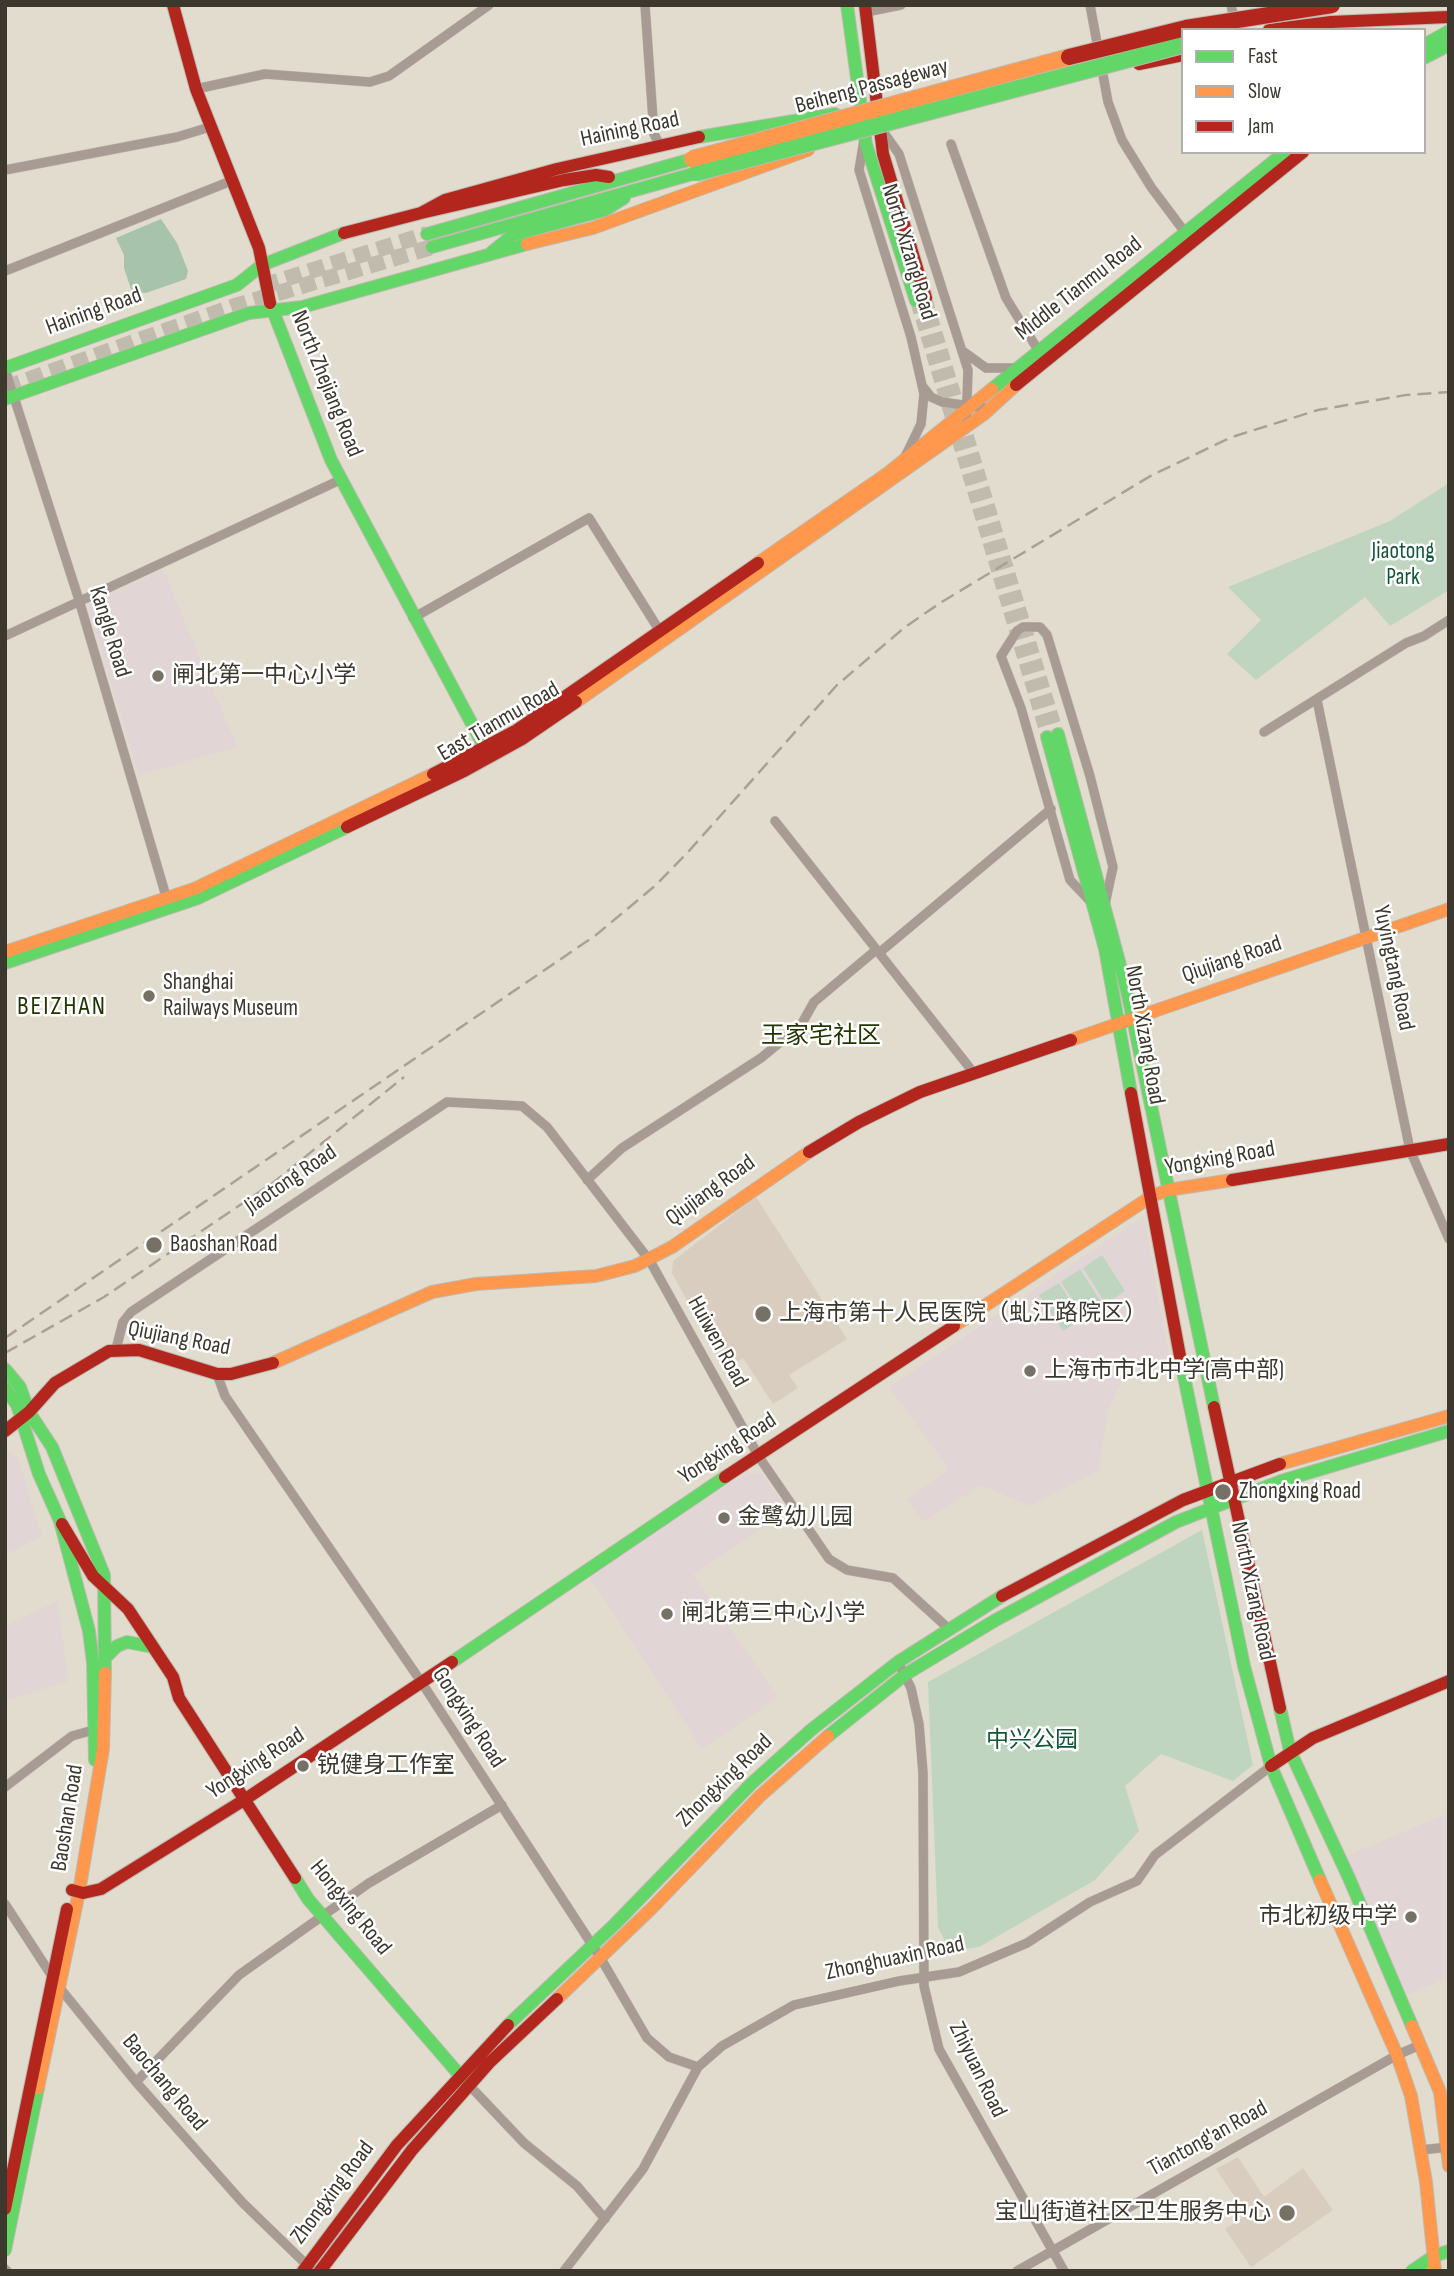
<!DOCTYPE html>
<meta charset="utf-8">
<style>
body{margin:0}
#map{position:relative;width:1454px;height:2276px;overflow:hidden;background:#e1dccd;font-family:"Sofia Sans Condensed",sans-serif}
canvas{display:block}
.frame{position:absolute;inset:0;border:7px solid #3c382d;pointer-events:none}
.legend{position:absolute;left:1181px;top:28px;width:245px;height:126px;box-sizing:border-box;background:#fff;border:2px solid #b1afab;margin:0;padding:9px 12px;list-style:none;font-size:21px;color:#3c382d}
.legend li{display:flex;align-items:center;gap:14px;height:35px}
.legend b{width:35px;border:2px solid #b1afab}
</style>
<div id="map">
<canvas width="1454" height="2276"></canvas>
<div class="frame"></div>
<ul class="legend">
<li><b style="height:9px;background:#63d668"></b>Fast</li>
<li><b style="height:9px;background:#ff974d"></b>Slow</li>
<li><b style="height:9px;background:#b3261e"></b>Jam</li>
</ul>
</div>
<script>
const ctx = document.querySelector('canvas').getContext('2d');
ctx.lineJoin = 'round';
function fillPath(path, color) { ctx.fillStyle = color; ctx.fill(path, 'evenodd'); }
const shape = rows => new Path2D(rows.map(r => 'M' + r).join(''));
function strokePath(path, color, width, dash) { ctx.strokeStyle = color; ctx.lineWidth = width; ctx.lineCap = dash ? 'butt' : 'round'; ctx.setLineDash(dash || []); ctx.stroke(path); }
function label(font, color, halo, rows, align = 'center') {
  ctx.font = font + ' "Sofia Sans Condensed","Noto Sans SC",sans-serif'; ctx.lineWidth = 5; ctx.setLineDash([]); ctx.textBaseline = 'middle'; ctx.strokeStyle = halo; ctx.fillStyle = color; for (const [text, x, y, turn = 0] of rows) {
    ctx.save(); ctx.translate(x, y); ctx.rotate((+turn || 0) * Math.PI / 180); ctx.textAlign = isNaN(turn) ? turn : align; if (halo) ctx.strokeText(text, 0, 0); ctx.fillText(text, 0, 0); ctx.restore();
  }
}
fillPath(shape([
 [163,569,237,747,139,775,87,605],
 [1144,1216,1170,1362,1122,1379,1107,1413,1099,1470,1030,1506,981,1485,923,1522,907,1500,949,1469,889,1387],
 [5,1449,18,1458,42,1536,5,1555],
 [761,1473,788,1510,693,1575,778,1697,702,1749,588,1575,745,1474],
 [58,1601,68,1681,5,1701,5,1626],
 [1449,1813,1449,1977,1407,1995,1346,1856]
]), '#e2d5d6');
fillPath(shape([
 [756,1197,847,1339,789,1375,798,1388,773,1404,743,1358,724,1369,672,1273,673,1261],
 [1238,2157,1264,2197,1303,2168,1333,2210,1251,2267,1225,2229,1247,2215,1216,2169]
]), '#d9cdbf');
fillPath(shape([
 [1449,483,1449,590,1390,626,1365,597,1256,680,1227,654,1261,620,1228,587,1390,521],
 [1102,1255,1125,1291,1106,1304,1083,1268],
 [1080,1269,1103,1305,1084,1317,1061,1282],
 [1059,1283,1082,1319,1063,1331,1039,1295],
 [1202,1530,1253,1765,1233,1781,1161,1754,1125,1786,1139,1831,1095,1880,979,1947,950,1951,938,1927,928,1682]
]), '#bfd5c0');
fillPath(shape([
 [161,219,177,243,188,271,186,279,146,293,132,292,124,268,124,255,116,238]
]), '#a7c3ac');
strokePath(shape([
 [926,298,1058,734],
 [916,301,1047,737]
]), '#c0bbad', 12, [12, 6]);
strokePath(shape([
 [263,286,427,234],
 [5,388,235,306,432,247]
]), '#c0bbad', 16, [16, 8]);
const street = shape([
 [645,5,654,134,661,147],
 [1090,5,1108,102,1122,140,1151,187,1187,235],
 [1231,5,1233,14],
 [866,12,901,5],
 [196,89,265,74,370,82,389,76,489,5],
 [882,130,899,154,968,370,966,428],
 [864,140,859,170,911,337,924,394,921,424,906,455],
 [951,144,1006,298,1038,350],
 [5,170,177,137,210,127],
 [5,271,231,181],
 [964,352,986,368,1016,368],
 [5,369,79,600,168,903],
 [924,388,931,397,942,402,991,409],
 [413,618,589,518,661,633],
 [5,636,340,480],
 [1317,700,1410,1150,1449,1239],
 [1264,732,1406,643,1424,636,1449,620],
 [775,821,973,1072],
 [1090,901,1070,880,1021,708,1001,656,1017,631,1023,627,1040,627,1047,635,1090,776,1113,867,1105,904],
 [879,953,1051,809],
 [587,1180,622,1148,761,1058,801,1025,814,1002,876,950],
 [116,1349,123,1322,131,1312,447,1102,522,1106,547,1127,650,1261,759,1457,829,1559,847,1570,893,1578,949,1629],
 [217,1374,225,1396,422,1683,600,1957,647,2038,669,2057,698,2067],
 [898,1662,911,1688,919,1724,923,1773,924,1986,939,2049,1064,2271],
 [5,1787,72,1736,97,1729],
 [5,1904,59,1987,136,2082,242,2202,313,2271],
 [136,2082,239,1975,369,1883,502,1805],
 [468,2084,524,2143,577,2186,605,2219],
 [1421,2150,1449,2147],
 [5,2269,7,2271],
 [564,2271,643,2169,698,2067,722,2046,794,2005,899,1981,959,1972,1027,1943,1090,1902,1137,1881,1155,1855,1271,1766],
 [1017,2271,1397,2055,1420,2045]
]);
const fast = shape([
 [847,5,866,144,916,301],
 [1424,45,1449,31],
 [1424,58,1449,45],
 [699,137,835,114],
 [427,234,692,159],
 [432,247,696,173],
 [492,252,513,235,605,210,624,198],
 [270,303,331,460,488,754],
 [5,368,237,285,262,265,344,233],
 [992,389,1285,152],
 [5,399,249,313,302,307,527,244],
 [1058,734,1127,991,1214,1407],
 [1047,737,1105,949,1131,1093],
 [5,963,198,898,347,827],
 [1182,1367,1244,1666,1271,1766,1320,1880],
 [5,1369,20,1387,29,1412,52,1447,104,1575,105,1673],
 [5,1388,17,1405,39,1474,60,1521,89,1631,93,1663,95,1760],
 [106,1657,117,1646,127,1642,153,1647],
 [452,1662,725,1477],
 [1280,1708,1290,1751,1349,1878,1412,2026],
 [828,1736,906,1674,994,1621,1176,1522,1281,1481,1449,1431],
 [295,1878,308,1899,463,2079],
 [508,2025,615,1924,752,1783,811,1730,898,1662,1002,1596],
 [5,2250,38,2088],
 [1412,2271,1434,2256,1449,2251]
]);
const slow = shape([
 [527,244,593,228,808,150],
 [758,563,888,473,992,389],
 [576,702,984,414,1016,385],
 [5,952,194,889,433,774],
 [1071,1040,1449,909],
 [954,1326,1152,1196,1168,1190,1232,1180],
 [273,1363,432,1292,476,1284,596,1276,635,1266,672,1247,809,1152],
 [1280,1464,1449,1416],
 [1320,1880,1397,2055,1411,2096,1426,2182,1435,2271],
 [557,1999,651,1909,760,1796,828,1736],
 [1412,2026,1440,2092,1449,2166],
 [38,2088,79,1892,103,1749,105,1673]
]);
const jam = shape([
 [173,5,196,89,259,248,270,303],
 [865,5,883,154,926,298],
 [1269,30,1331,22,1449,17],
 [1139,64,1183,55],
 [421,213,564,180,596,175,609,177],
 [344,233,421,213,445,200,557,169,699,137],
 [1016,385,1303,152],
 [433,774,517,730,758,563],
 [347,827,464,771,522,739,576,702],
 [1131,1093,1182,1367],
 [809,1152,859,1122,920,1092,1071,1040],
 [1232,1180,1449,1144],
 [1214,1407,1280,1708],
 [5,1431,29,1412,55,1383,109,1351,139,1350,217,1374,231,1374,273,1363],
 [725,1477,954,1326],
 [62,1524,93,1576,128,1609,173,1677,179,1698,295,1878],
 [1002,1596,1183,1500,1280,1464],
 [1271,1766,1313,1738,1449,1681],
 [72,1890,83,1893,101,1889,244,1800,452,1662],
 [5,2209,67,1909],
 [303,2271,397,2145,508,2025],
 [320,2271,412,2150,489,2063,557,1999]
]);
strokePath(street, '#bebaaf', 10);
strokePath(fast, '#bebaaf', 14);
strokePath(slow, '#bebaaf', 14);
strokePath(jam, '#bebaaf', 14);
strokePath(street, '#a89b94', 9);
strokePath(fast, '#63d668', 12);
strokePath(slow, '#ff974d', 12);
strokePath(jam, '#b3261e', 12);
strokePath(shape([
 [5,1338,596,935,656,885,688,852,837,685,904,628,940,603,1152,475,1232,437,1318,410,1406,395,1449,392],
 [5,1353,104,1297,274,1182,404,1077]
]), '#aaa098', 2.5, [14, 7]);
const fastBridge = shape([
 [696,173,1183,45]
]);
const slowBridge = shape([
 [692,159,1069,57]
]);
const jamBridge = shape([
 [1069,57,1186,28,1332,5]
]);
strokePath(fastBridge, '#bebaaf', 18, []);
strokePath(slowBridge, '#bebaaf', 18, []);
strokePath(jamBridge, '#bebaaf', 18, []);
strokePath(fastBridge, '#63d668', 16);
strokePath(slowBridge, '#ff974d', 16);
strokePath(jamBridge, '#b3261e', 16);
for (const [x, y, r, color] of [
 [158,676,7,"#767165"],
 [149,996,7,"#767165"],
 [154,1245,9,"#767165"],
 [763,1314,9,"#767165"],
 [1030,1371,7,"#767165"],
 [1223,1492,9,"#767165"],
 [724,1518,7,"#767165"],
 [667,1614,7,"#767165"],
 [303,1766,7,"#767165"],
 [1411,1917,7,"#767165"],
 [1287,2213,9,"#767165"]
]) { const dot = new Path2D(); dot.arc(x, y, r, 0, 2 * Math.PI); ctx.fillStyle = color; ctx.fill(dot); strokePath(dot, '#fff', 2.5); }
label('23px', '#3c382d', '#fff', [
 ["Beiheng Passageway",872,87,-15],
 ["Haining Road",630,130,-12],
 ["North Xizang Road",908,252,73],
 ["Middle Tianmu Road",1079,289,-38],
 ["Haining Road",94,312,-20],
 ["North Zhejiang Road",326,384,68],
 ["Kangle Road",109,632,73],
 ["East Tianmu Road",499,722,-30],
 ["Qiujiang Road",1232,960,-19],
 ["Yuyingtang Road",1393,968,78],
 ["North Xizang Road",1144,1035,80],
 ["Yongxing Road",1220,1159,-10],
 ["Jiaotong Road",291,1180,-34],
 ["Qiujiang Road",711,1191,-36],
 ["Qiujiang Road",179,1339,11],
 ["Huiwen Road",717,1342,61],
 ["Yongxing Road",728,1449,-33],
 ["North Xizang Road",1252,1591,78],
 ["Gongxing Road",468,1718,57],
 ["Yongxing Road",256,1764,-33],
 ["Zhongxing Road",725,1781,-44],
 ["Baoshan Road",68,1818,-81],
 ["Hongxing Road",350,1908,51],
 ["Zhonghuaxin Road",895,1959,-12],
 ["Zhiyuan Road",977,2070,64],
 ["Baochang Road",164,2083,50],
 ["Tiantong'an Road",1208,2139,-29],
 ["Zhongxing Road",333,2193,-53]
]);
label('23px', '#125638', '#fff', [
 ["Jiaotong",1403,552],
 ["Park",1403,578],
 ["中兴公园",1032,1741]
]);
label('23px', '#3c382d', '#fff', [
 ["闸北第一中心小学",172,676],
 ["Shanghai",163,983],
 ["Railways Museum",163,1009],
 ["Baoshan Road",170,1245],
 ["上海市第十人民医院（虬江路院区）",779,1314],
 ["上海市市北中学(高中部)",1044,1371],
 ["Zhongxing Road",1239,1492],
 ["金鹭幼儿园",738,1518],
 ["闸北第三中心小学",681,1614],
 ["锐健身工作室",317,1766],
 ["市北初级中学",1397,1917,"right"],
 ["宝山街道社区卫生服务中心",1271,2213,"right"]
], 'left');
label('24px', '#213602', '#fff', [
 ["王家宅社区",821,1037]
]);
ctx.letterSpacing = '2px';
label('26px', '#213602', '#fff', [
 ["BEIZHAN",62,1007]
]);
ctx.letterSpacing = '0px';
</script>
